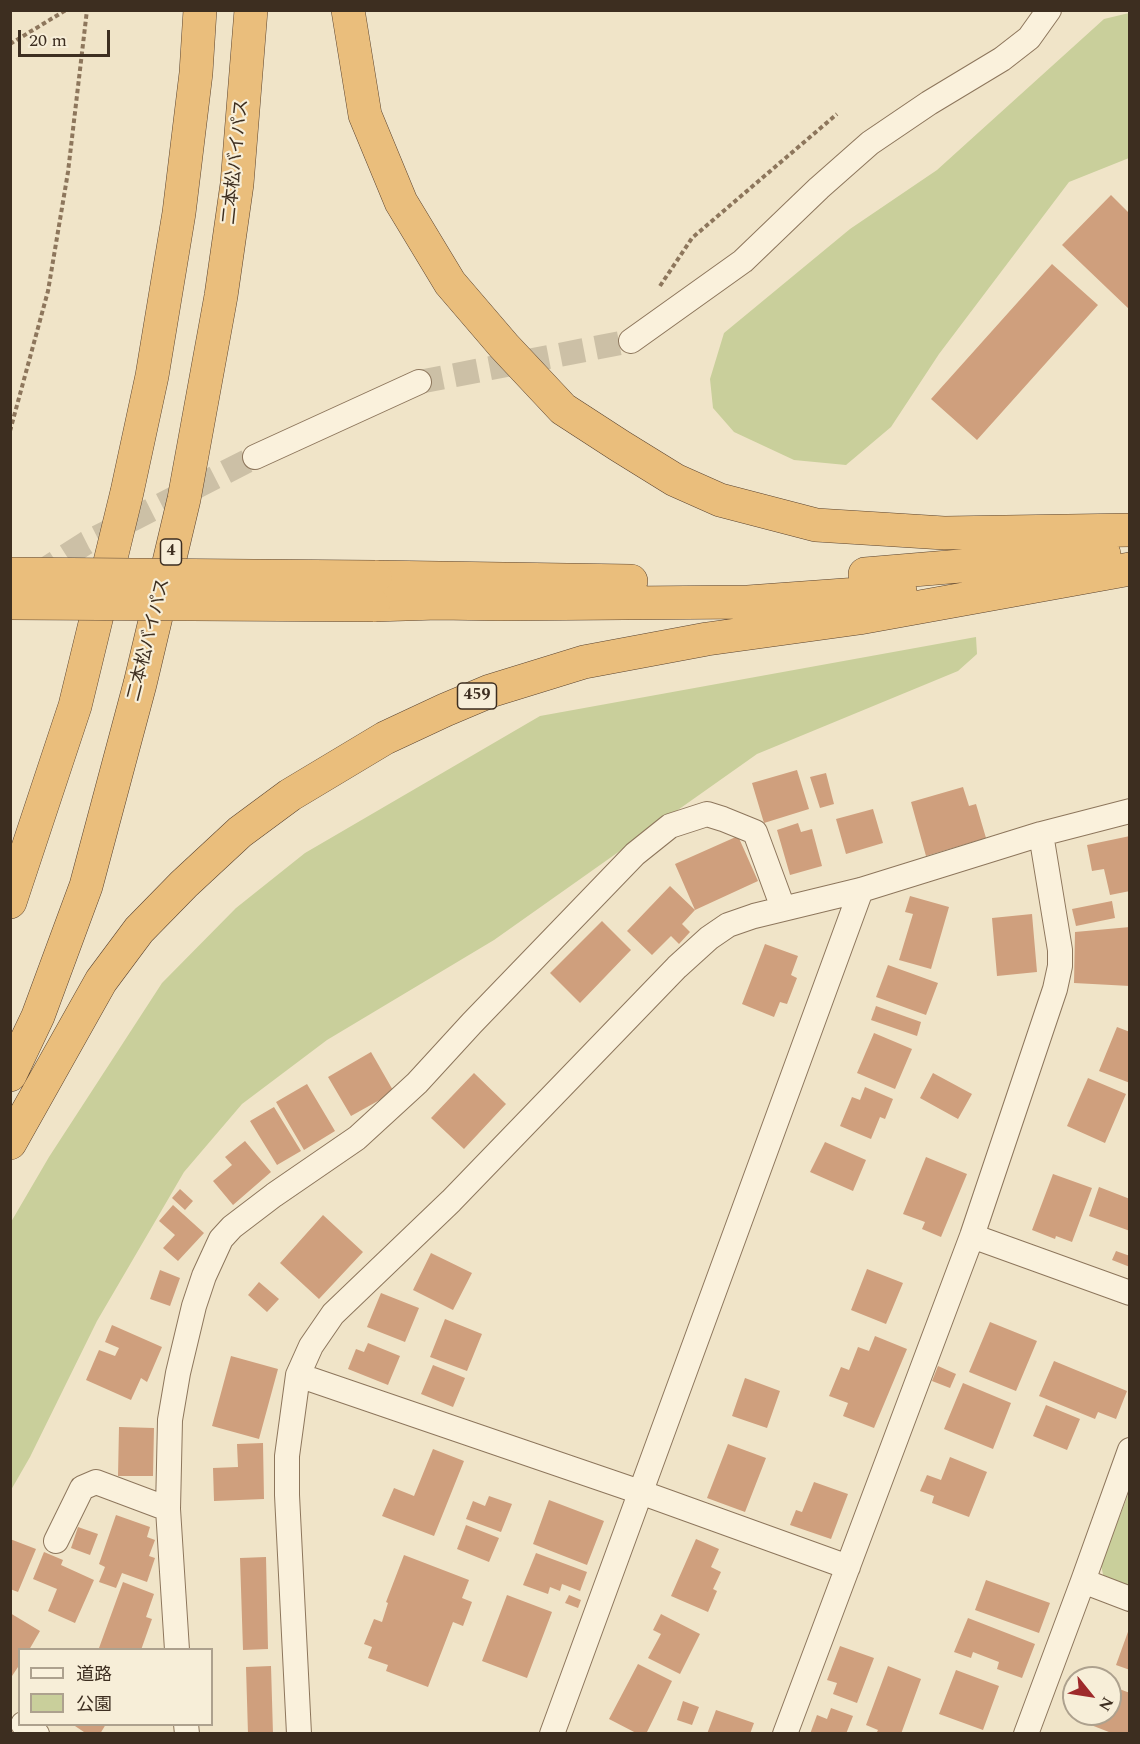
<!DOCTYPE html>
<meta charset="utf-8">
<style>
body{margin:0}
#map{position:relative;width:1140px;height:1744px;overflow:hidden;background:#f0e4c8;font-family:Spectral,"Noto Sans JP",serif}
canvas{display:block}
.frame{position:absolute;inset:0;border:12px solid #3d2e20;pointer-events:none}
.legend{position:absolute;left:18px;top:1648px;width:195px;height:78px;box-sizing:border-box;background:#f7eed8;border:2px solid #ada18e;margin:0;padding:8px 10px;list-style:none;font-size:18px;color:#3d2e20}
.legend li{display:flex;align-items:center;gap:12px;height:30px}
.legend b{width:30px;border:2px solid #ada18e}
.north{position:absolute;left:1062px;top:1666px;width:60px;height:60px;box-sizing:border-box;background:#f7eed8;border:2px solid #ada18e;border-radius:50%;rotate:120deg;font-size:16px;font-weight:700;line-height:24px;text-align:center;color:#3d2e20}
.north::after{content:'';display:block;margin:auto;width:21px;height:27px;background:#9e2a2b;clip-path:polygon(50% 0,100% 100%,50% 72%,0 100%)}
.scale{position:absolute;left:18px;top:30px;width:92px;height:27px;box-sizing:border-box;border:3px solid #3d2e20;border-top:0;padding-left:8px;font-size:18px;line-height:21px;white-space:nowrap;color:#3d2e20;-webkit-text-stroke:4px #f7eed8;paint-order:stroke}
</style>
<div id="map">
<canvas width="1140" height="1744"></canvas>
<div class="frame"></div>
<ul class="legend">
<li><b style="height:8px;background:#faf1dc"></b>道路</li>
<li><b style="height:16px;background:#c9cf9b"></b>公園</li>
</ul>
<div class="north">N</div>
<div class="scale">20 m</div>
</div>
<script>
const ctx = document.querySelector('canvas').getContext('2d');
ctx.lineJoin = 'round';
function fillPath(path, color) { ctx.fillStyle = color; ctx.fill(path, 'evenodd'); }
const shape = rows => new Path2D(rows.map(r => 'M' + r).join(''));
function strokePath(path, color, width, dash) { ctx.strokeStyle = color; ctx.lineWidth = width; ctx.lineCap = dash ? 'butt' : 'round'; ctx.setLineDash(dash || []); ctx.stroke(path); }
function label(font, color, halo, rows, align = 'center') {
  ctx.font = font + ' Spectral,"Noto Sans JP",serif'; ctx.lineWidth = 4.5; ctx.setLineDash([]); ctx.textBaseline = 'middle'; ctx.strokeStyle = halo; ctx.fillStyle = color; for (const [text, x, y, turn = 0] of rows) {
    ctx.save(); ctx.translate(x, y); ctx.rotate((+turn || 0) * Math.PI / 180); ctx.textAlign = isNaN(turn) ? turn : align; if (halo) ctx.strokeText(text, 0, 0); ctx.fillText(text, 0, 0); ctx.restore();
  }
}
fillPath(shape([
 [1129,13,1129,158,1069,182,939,354,891,427,846,465,794,460,734,432,713,408,710,379,724,333,850,229,937,170,1104,19],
 [976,637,977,654,958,671,757,754,494,940,327,1040,242,1104,184,1172,97,1321,30,1457,11,1490,11,1222,49,1157,162,983,236,908,305,853,540,716],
 [1129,1492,1129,1589,1104,1579,1101,1565]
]), '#c9cf9b');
fillPath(shape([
 [1111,195,1130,214,1130,310,1062,245],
 [1052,264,1098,305,977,440,931,399],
 [797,770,809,809,764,823,752,783],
 [826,773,834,804,820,808,810,777],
 [963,787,969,806,976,804,986,838,926,856,911,802],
 [873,809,883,843,846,854,836,819],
 [798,823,801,832,812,829,822,866,790,875,777,830],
 [738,836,758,881,695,910,682,924,690,932,679,944,671,936,652,955,627,931,670,886,695,910,675,864],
 [1130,836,1130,891,1110,895,1104,869,1092,871,1087,845],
 [910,896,949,907,931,969,899,960,913,914,905,912],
 [1112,901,1115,918,1076,926,1072,909],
 [1032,914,1037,972,997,976,992,918],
 [602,921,631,950,580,1003,550,973],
 [1130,927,1130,986,1074,983,1075,932],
 [765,944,798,956,791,975,797,978,787,1004,780,1002,774,1017,742,1004],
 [888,965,938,983,926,1015,876,997],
 [876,1006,921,1022,917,1036,871,1020],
 [1117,1027,1130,1032,1130,1083,1099,1071],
 [874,1033,912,1049,895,1089,857,1073],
 [371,1052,394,1092,351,1116,328,1077],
 [474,1073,506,1104,464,1149,431,1118],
 [933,1073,972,1094,958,1119,920,1098],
 [1088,1078,1126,1094,1105,1143,1067,1126],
 [307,1084,335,1131,304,1150,276,1102],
 [865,1087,893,1099,885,1119,880,1117,871,1139,840,1126,852,1097,860,1100],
 [274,1107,301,1151,277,1165,250,1121],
 [245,1141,271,1172,233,1205,213,1181,232,1165,225,1157],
 [825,1142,866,1160,853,1191,810,1172],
 [926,1157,967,1174,941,1237,922,1229,925,1222,903,1214],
 [1053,1174,1092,1188,1072,1242,1056,1236,1055,1239,1032,1230],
 [1099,1187,1130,1199,1130,1231,1089,1216],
 [180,1189,193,1201,185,1210,172,1198],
 [173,1205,204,1233,178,1261,163,1248,175,1235,159,1221],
 [323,1215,363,1252,319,1299,280,1263],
 [1116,1251,1130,1256,1130,1267,1112,1260],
 [431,1253,472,1273,453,1310,413,1290],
 [867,1269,903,1283,886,1324,851,1310],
 [160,1270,180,1278,170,1306,150,1299],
 [259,1282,279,1299,267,1312,248,1295],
 [381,1293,419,1308,405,1342,367,1327],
 [445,1319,482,1334,467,1371,430,1357],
 [990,1322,1037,1341,1016,1391,969,1372],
 [112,1325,162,1347,147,1382,141,1378,131,1400,86,1380,99,1350,115,1356,119,1348,105,1342],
 [875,1336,907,1349,874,1428,843,1416,848,1403,829,1396,841,1367,849,1370,858,1347,869,1351],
 [368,1343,400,1356,388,1385,348,1369,356,1349,364,1352],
 [231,1356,278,1369,259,1439,212,1426],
 [1054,1361,1127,1391,1116,1419,1098,1412,1095,1419,1039,1396],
 [433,1365,465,1378,453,1407,421,1394],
 [938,1366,956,1374,950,1388,932,1381],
 [745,1378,780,1391,767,1428,732,1416],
 [963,1383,1011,1403,993,1449,944,1429],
 [1046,1405,1080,1419,1067,1450,1033,1436],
 [119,1427,154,1428,153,1476,118,1476],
 [263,1443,264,1499,214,1501,213,1468,238,1467,237,1444],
 [728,1444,766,1458,745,1512,707,1498],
 [433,1449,464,1461,434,1536,382,1516,394,1488,414,1496],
 [950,1457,987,1472,969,1517,932,1503,934,1496,920,1491,927,1475,941,1480],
 [814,1482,848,1494,831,1539,790,1525,796,1510,802,1512],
 [489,1496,512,1504,501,1532,466,1519,473,1501,485,1506],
 [549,1500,604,1521,587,1565,533,1544],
 [116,1515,150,1527,147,1537,155,1540,149,1556,155,1558,147,1582,122,1573,116,1588,99,1582,105,1567,99,1564],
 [466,1525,499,1538,489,1562,457,1549],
 [78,1527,98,1534,90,1555,71,1548],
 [10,1539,36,1549,18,1592,10,1589],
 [696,1539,719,1549,711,1567,721,1572,713,1589,717,1591,708,1612,671,1596],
 [44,1552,63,1560,61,1565,94,1580,75,1623,48,1611,57,1589,33,1579],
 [536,1553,587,1572,580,1591,562,1584,560,1591,550,1587,548,1594,523,1585],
 [404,1555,469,1580,462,1598,472,1602,463,1626,453,1622,428,1687,386,1671,388,1665,368,1658,372,1647,364,1644,374,1619,382,1622,388,1603,386,1602],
 [266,1557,268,1649,243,1650,240,1558],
 [986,1580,1050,1603,1039,1633,975,1610],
 [123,1582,154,1594,146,1617,152,1619,141,1650,104,1650,99,1648],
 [507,1595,552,1612,527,1678,482,1661],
 [569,1595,581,1600,578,1608,565,1603],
 [10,1613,40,1631,29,1650,20,1650,20,1664,10,1679],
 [661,1614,700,1634,680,1674,648,1658,661,1634,653,1630],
 [968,1618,1035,1644,1022,1678,997,1669,999,1662,973,1652,971,1658,954,1652],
 [1129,1629,1130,1629,1130,1670,1116,1665],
 [840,1646,874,1658,857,1703,833,1694,837,1683,827,1680],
 [638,1664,672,1681,646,1734,638,1734,609,1719],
 [271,1666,273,1734,248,1734,246,1667],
 [888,1666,921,1679,901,1734,876,1734,878,1730,866,1725],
 [956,1670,999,1686,983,1730,939,1714],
 [1114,1687,1130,1693,1130,1734,1114,1734,1091,1725,1096,1714,1110,1714,1110,1696],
 [683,1701,699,1707,692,1725,677,1720],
 [831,1708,853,1716,846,1734,810,1734,817,1715,827,1719],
 [716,1710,754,1723,750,1734,707,1734],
 [72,1724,106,1724,100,1734,87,1734]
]), '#cf9f7d');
strokePath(shape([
 [419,382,631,341],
 [36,575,86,543,255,457]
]), '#ccc0a6', 24, [24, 12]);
const minor = shape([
 [631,341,743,261,819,188,870,143,929,103,1002,59,1029,38,1049,10],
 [255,457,419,382],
 [972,1236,1130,1293],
 [298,1375,640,1492,848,1567],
 [56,1541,82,1488,96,1482,168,1509],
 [1083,1581,1130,1599],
 [177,1650,168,1509,170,1420,178,1373,194,1306,204,1276,221,1239,232,1227,274,1195,357,1138,417,1083,472,1023,635,854,670,826,707,814,723,819,755,832,783,908],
 [23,1724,37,1734],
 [186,1724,187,1734],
 [299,1734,287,1495,287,1456,298,1375,311,1346,333,1314,451,1201,677,967,709,938,728,925,754,916,861,890,1041,834,1130,811],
 [552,1734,861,890],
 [785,1734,972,1236,1055,989,1060,966,1060,950,1041,834],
 [1026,1734,1083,1581,1130,1450]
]);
const trunk = shape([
 [348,10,365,115,401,202,450,283,504,346,563,409,620,446,675,480,720,500,816,525,944,533,1130,530],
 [865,574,1104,554],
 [375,577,631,581],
 [373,605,438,603,501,604,748,602,900,591],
 [10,902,75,706,127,492,152,376,179,213,196,73,200,10],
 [10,1075,38,1016,86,886,140,684,184,499,221,296,237,184,251,10],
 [10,1143,101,981,139,930,184,884,240,832,290,795,385,738,445,710,490,691,584,662,707,639,859,618,1130,569]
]);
strokePath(minor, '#8d765c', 26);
strokePath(trunk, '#5b4430', 34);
strokePath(shape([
 [10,44,66,10],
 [660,286,692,238,837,114],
 [10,431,48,291,68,172,87,10]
]), '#8d765c', 4, [4.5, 3]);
strokePath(minor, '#faf1dc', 24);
strokePath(trunk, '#eabe7c', 33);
const trunkBridge = shape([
 [10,574,375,577],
 [10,603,373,605]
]);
strokePath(trunkBridge, '#5b4430', 34, []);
strokePath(trunkBridge, '#eabe7c', 33);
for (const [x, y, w] of [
 [171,552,21],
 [477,696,39]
]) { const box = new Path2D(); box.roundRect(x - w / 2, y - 13, w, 26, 4.5); ctx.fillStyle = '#f7eed8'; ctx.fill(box); strokePath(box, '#3d2e20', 1.5); }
label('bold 16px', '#3d2e20', null, [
 ["4",171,552],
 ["459",477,696]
]);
label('18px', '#3d2e20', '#f7eed8', [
 ["二本松バイパス",237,162,-84],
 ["二本松バイパス",150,640,-76]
]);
</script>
